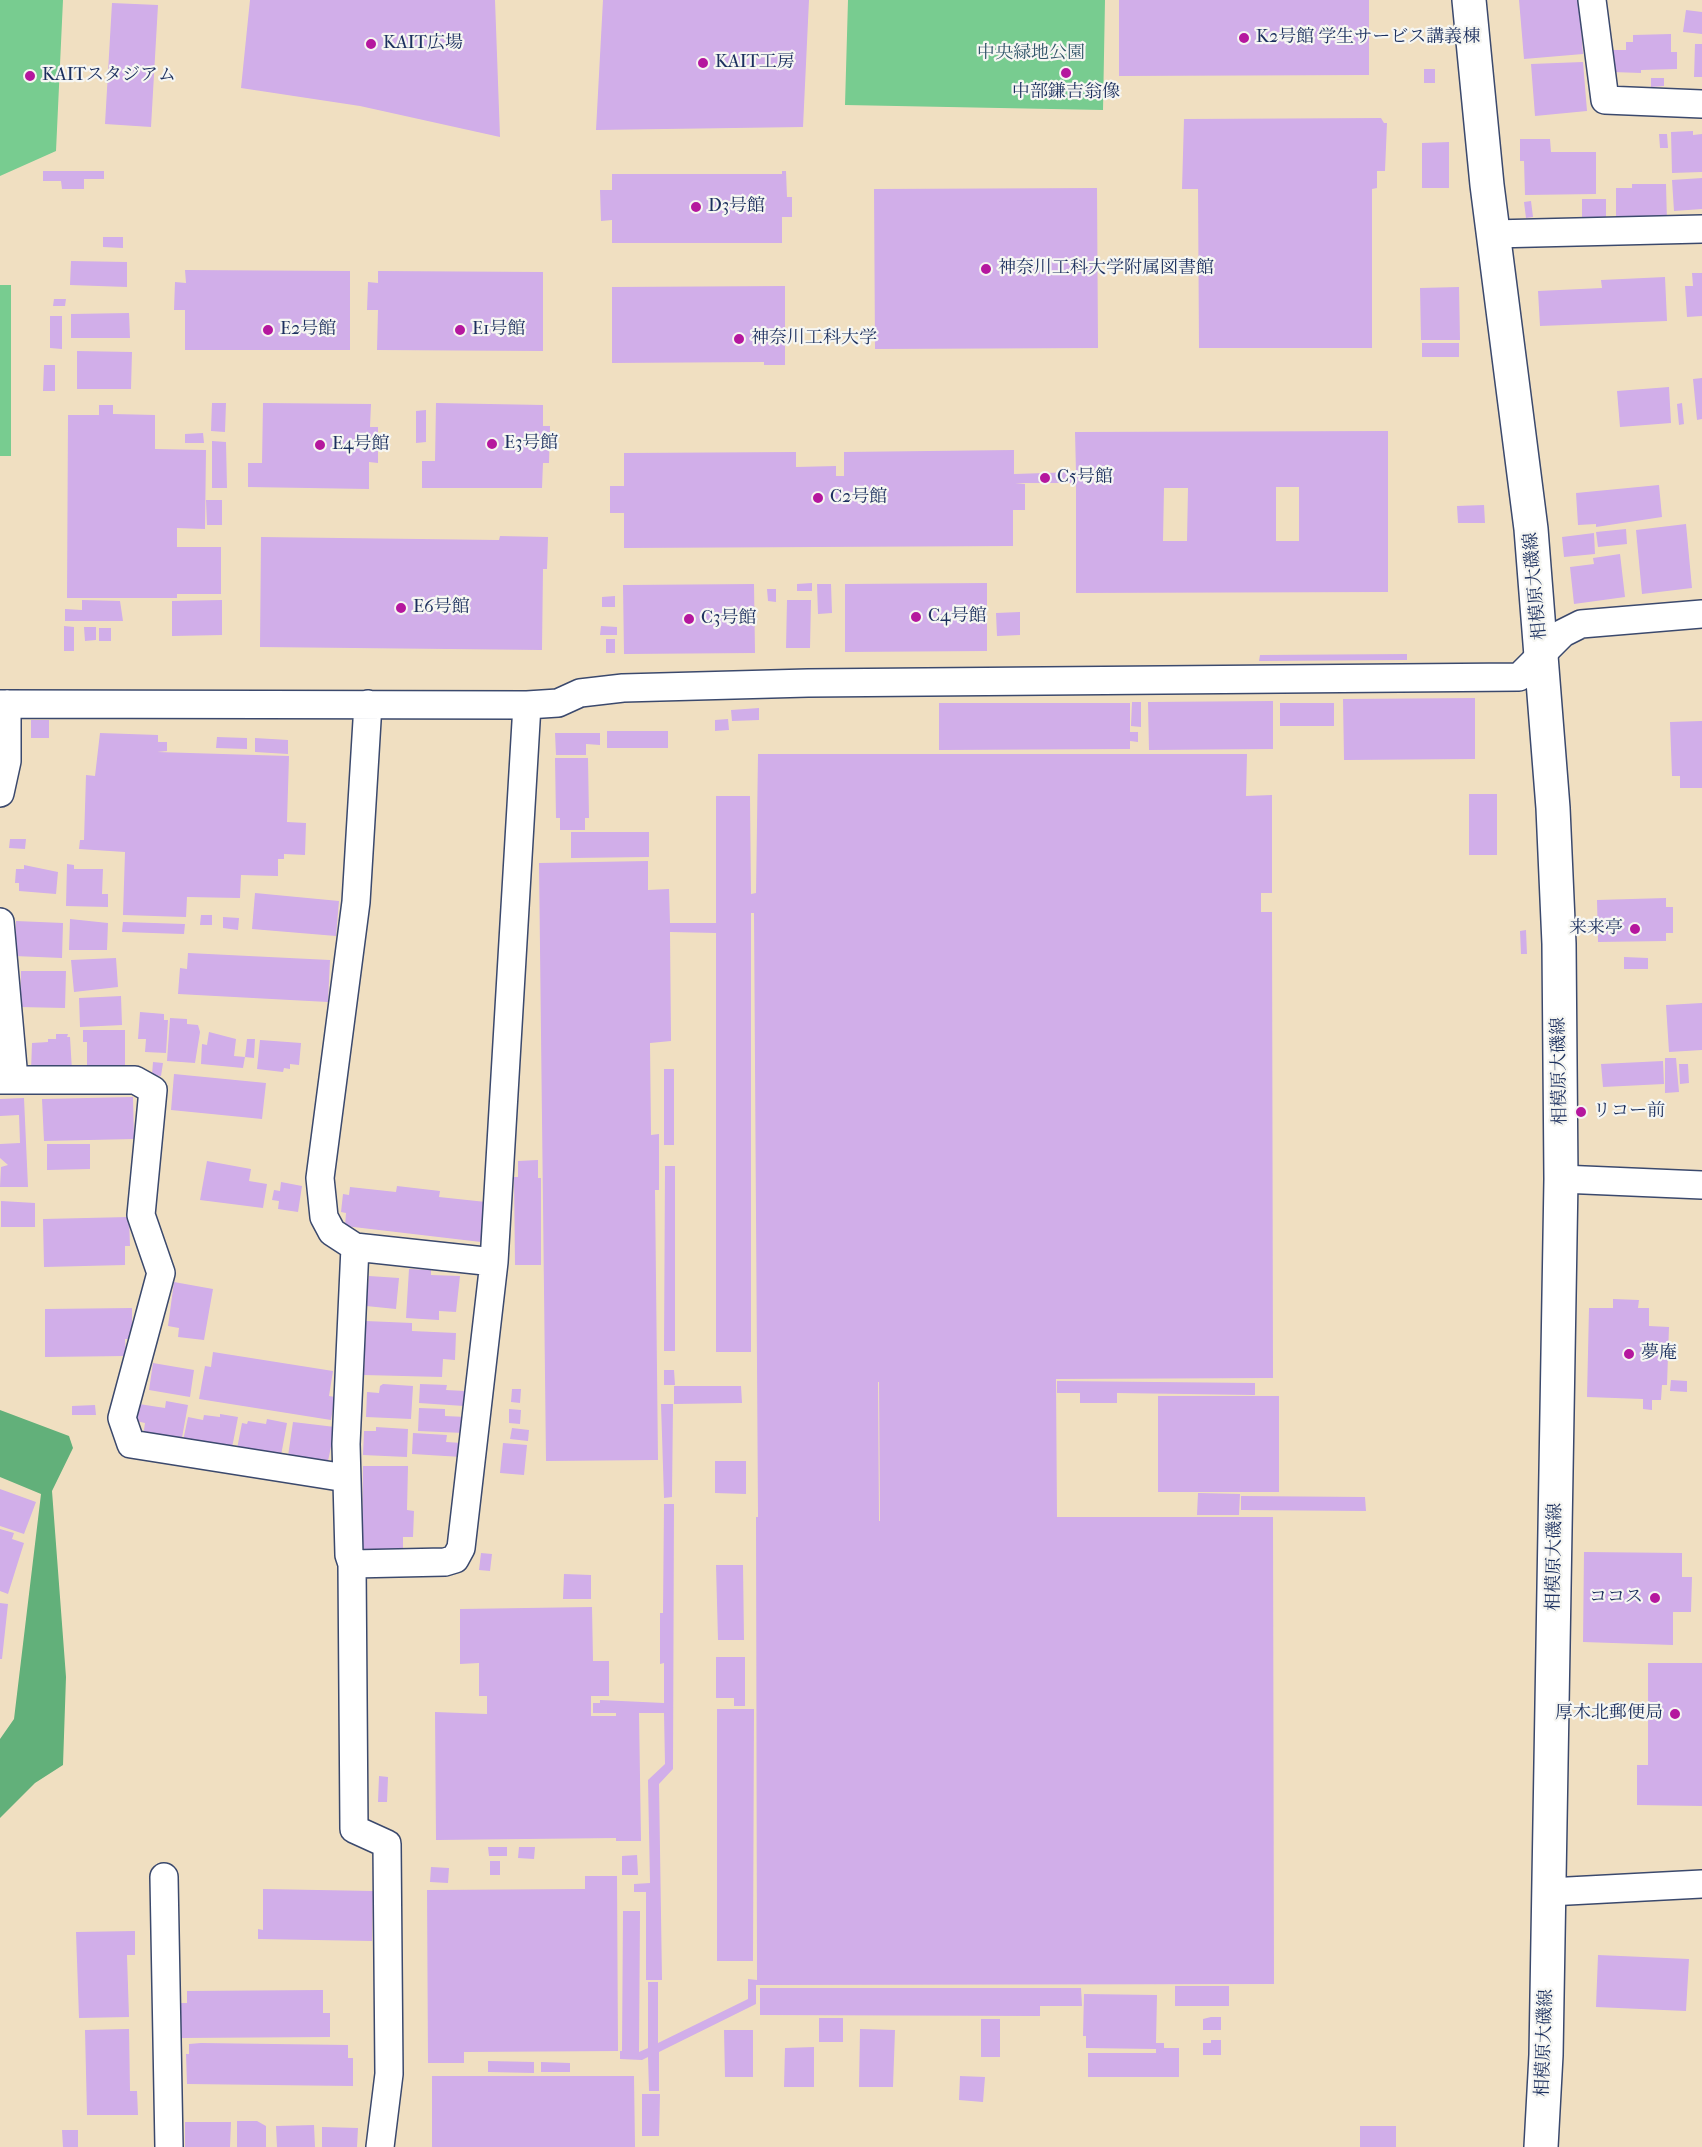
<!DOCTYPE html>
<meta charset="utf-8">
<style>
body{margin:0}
canvas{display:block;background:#f0dfc1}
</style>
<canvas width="1702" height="2147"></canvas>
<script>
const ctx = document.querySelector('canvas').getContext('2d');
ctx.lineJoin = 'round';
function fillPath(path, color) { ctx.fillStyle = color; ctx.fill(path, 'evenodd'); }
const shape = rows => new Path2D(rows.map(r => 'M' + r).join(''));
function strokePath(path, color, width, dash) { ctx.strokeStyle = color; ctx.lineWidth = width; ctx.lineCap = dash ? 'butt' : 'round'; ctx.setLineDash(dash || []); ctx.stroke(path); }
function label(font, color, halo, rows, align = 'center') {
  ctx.font = font + ' "IM FELL French Canon","Noto Serif JP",serif'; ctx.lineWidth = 4.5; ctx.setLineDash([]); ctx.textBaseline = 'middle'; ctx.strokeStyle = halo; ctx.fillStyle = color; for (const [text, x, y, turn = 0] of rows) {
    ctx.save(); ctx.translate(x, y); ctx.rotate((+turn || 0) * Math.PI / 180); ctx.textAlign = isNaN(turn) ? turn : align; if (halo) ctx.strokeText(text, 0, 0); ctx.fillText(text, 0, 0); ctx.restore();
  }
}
fillPath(shape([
 [0,0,63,0,56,151,0,176],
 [848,0,1105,0,1103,110,845,105],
 [0,285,11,285,11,456,0,456]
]), '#78cc90');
fillPath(shape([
 [0,1410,69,1436,73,1448,52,1491,66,1677,63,1765,35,1783,0,1818,0,1739,14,1719,41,1494,0,1477]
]), '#62b07a');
fillPath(shape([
 [250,0,495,0,500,137,360,106,241,88],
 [603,0,809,0,803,127,596,130],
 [1119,0,1369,0,1369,75,1119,76],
 [1519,0,1579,0,1583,54,1524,59],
 [112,3,158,5,151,127,105,124],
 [1686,10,1702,12,1702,34,1683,32],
 [1671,34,1671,52,1677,52,1677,69,1641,70,1641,73,1612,72,1611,50,1626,50,1626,42,1633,42,1633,35],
 [1695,44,1702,44,1702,77,1694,77],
 [1583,62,1587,111,1535,116,1531,64],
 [1424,69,1435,69,1435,83,1424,83],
 [1651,78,1664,78,1664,86,1651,87],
 [1184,119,1381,118,1384,123,1387,123,1385,171,1377,171,1377,188,1372,189,1372,348,1199,348,1198,189,1182,189],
 [1693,131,1693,135,1702,134,1702,172,1672,173,1671,132],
 [1659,134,1667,134,1668,148,1660,148],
 [1520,139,1550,139,1551,152,1596,152,1596,194,1525,195,1524,161,1520,161],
 [1449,142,1449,188,1422,188,1422,143],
 [43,171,104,171,104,179,84,179,84,189,62,189,61,181,43,181],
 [782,171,786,171,787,197,792,197,792,217,782,217,782,243,612,243,612,220,601,221,600,190,612,190,612,174,782,174],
 [1702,178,1702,209,1674,211,1672,180],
 [1632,184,1666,184,1667,222,1647,222,1647,217,1616,217,1616,188,1632,188],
 [1097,188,1098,348,875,349,874,189],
 [1582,199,1606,199,1606,222,1582,222],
 [1531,201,1533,217,1526,218,1524,202],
 [103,237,123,237,123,248,103,247],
 [71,261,127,262,127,287,70,285],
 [185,270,350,271,350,350,185,350,185,310,174,310,175,282,186,283],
 [378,271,543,272,543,351,377,350,378,310,367,310,368,282,378,283],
 [1692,273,1702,273,1702,316,1687,317,1685,286,1693,286],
 [1665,277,1667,321,1540,326,1538,291,1602,288,1601,280],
 [785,286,785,365,764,365,764,362,612,363,612,287],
 [1459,287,1460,340,1421,340,1420,288],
 [54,299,66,299,65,306,53,306],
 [129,313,130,338,71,338,71,314],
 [50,316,62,316,62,349,50,348],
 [1422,343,1459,343,1459,357,1422,357],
 [77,351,132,352,131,389,77,389],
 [44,365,55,365,55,391,43,391],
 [1702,378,1702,419,1697,420,1693,379],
 [1669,387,1671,423,1620,427,1617,391],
 [212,403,226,403,225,432,211,431],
 [263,403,371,404,370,427,378,427,378,463,369,462,369,489,248,487,248,463,262,463],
 [436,403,543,405,543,426,550,426,549,463,543,463,542,488,422,488,422,461,435,461],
 [1682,403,1684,424,1679,425,1677,404],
 [99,405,113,405,113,414,155,415,155,449,206,450,205,529,177,528,177,547,221,547,221,594,177,594,177,598,67,598,68,415,99,415],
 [426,410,426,442,416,443,416,411],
 [1388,431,1388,592,1076,593,1076,483,1015,483,1025,484,1025,510,1013,510,1013,546,624,548,624,513,610,513,610,486,624,486,624,453,796,452,796,467,836,466,836,476,844,476,844,452,1014,450,1014,474,1076,472,1075,432],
 [1276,487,1299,487,1299,541,1276,541],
 [1164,488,1188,488,1187,541,1163,541],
 [203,433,204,443,185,443,185,434],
 [212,441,226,442,227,488,212,488],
 [1659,485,1662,517,1596,527,1596,524,1578,525,1576,493],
 [206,500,222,500,222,525,207,525],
 [1484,505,1485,523,1458,523,1457,506],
 [1686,524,1692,588,1642,594,1636,530],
 [1626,529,1627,544,1598,547,1596,532],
 [1594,533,1595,554,1564,557,1562,537],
 [500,536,548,537,547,569,543,569,542,650,260,647,261,537,499,540],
 [1620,554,1625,597,1574,604,1570,567,1594,564,1593,558],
 [812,583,812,591,797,591,797,584],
 [987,583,987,651,845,652,845,584],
 [754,584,755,653,624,654,623,585],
 [817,584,831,584,832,613,818,614],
 [767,589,776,589,776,602,768,601],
 [615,596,615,607,602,607,602,597],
 [82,600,120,601,123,621,65,621,65,609,82,610],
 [222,600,222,635,172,636,172,601],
 [787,600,811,600,810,648,786,648],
 [1020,612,1020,635,997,636,996,613],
 [64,626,74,627,74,651,64,651],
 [601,626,617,627,617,635,600,635],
 [84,627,96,627,96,640,85,641],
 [99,628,111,628,111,641,99,641],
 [606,639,615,639,615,653,606,653],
 [1407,654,1407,660,1259,661,1260,655],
 [1475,698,1475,759,1344,760,1343,699],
 [1273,701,1273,749,1149,750,1148,702],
 [1132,702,1141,702,1141,727,1131,726],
 [939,703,1130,703,1130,732,1138,732,1138,742,1130,741,1130,749,939,750],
 [1280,703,1334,703,1334,726,1280,726],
 [759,708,759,720,732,721,731,710],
 [728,719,729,730,715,731,715,720],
 [31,720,49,720,49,738,31,738],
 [1702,721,1702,788,1680,788,1680,776,1672,776,1670,722],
 [607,731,668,731,668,748,607,748],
 [100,733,158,735,158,742,167,742,167,751,157,752,289,756,287,822,306,823,305,855,284,854,284,859,278,859,278,876,241,875,240,898,187,897,186,917,123,915,125,852,79,849,80,840,84,840,86,775,95,776],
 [555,733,600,733,600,745,586,744,586,755,556,755],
 [217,737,247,738,247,749,216,748],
 [255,738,288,740,288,754,255,752],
 [758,754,1247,754,1246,796,1272,795,1272,893,1261,893,1261,912,1272,912,1273,1378,1056,1379,1057,1517,1273,1517,1274,1984,756,1985,756,2004,659,2052,659,2091,649,2091,648,2057,642,2060,620,2059,620,2051,622,2051,623,1911,640,1911,639,2052,648,2048,648,1982,658,1982,658,2043,748,1999,748,1979,757,1980,756,1517,758,1517,754,913,751,913,751,1352,716,1352,716,933,670,932,671,1041,650,1043,651,1135,659,1134,659,1190,655,1190,658,1460,546,1461,539,863,648,861,648,890,669,889,670,923,716,923,716,796,750,796,751,894,756,893],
 [878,1382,879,1382,880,1521,879,1521],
 [555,758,588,758,589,818,585,818,585,830,560,830,560,818,556,818],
 [1469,794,1497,794,1497,855,1469,855],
 [571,832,649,832,649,857,571,858],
 [10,839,26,839,25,849,9,848],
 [67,864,74,865,74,869,103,869,102,894,108,894,108,907,66,906],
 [24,865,58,872,56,894,19,891,19,883,15,883,16,869,24,869],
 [255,893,339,901,336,936,252,929],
 [1666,898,1666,907,1673,907,1673,933,1666,933,1666,941,1598,942,1597,900],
 [201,915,212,915,212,925,200,925],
 [223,917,239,918,238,930,223,928],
 [70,919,108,923,107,950,69,950],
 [16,921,63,923,62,958,14,956],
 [123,922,185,924,184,934,122,932],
 [1526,930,1527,954,1521,954,1520,931],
 [188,953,330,960,328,1002,178,994,180,968,187,969],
 [1624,957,1648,958,1648,969,1624,969],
 [116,958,118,987,74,992,71,960],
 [21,971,66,971,65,1008,20,1007],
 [121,996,122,1025,80,1027,79,998],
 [1702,1003,1702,1050,1669,1052,1666,1005],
 [140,1012,164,1014,164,1020,168,1020,166,1053,145,1052,146,1039,138,1039],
 [170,1018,187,1019,187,1024,198,1025,200,1032,195,1063,167,1061],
 [83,1030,125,1030,125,1071,87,1071,87,1042,83,1042],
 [209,1032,236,1039,234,1056,245,1057,247,1039,255,1039,254,1058,245,1057,243,1068,201,1064,202,1044,207,1045],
 [56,1034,68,1034,67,1037,70,1037,72,1071,31,1071,32,1043,48,1042,48,1039,56,1039],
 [260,1040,301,1043,299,1065,290,1064,290,1069,284,1068,283,1072,257,1069],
 [1665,1058,1676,1058,1679,1092,1665,1093],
 [1663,1061,1664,1084,1603,1087,1601,1064],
 [153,1062,163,1063,161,1076,152,1075],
 [1679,1064,1688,1064,1689,1083,1680,1084],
 [664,1069,674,1069,674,1145,664,1145],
 [174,1074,266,1083,262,1119,171,1110],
 [133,1097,134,1139,44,1141,42,1099],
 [24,1098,28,1187,0,1187,1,1167,8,1165,0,1158,0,1144,20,1143,19,1115,0,1116,0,1099],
 [47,1144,90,1144,90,1169,47,1170],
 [538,1160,538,1178,541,1178,541,1265,515,1265,514,1177,518,1177,518,1161],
 [207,1161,251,1169,249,1181,267,1184,263,1208,200,1200],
 [665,1166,675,1166,675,1351,664,1351],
 [281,1182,302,1186,298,1212,278,1209,279,1201,272,1200,274,1190,280,1191],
 [397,1186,440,1191,439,1197,486,1202,481,1242,345,1226,346,1213,341,1212,343,1194,349,1195,350,1187,396,1192],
 [1,1201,35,1203,35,1227,1,1227],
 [129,1217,130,1246,125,1246,125,1265,44,1267,43,1219],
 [409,1269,431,1270,431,1275,460,1276,456,1312,439,1311,439,1320,406,1318],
 [369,1276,399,1278,396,1309,366,1306],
 [174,1282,213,1289,204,1340,178,1337,179,1328,168,1326],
 [1613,1299,1639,1300,1638,1308,1649,1308,1649,1326,1669,1327,1667,1385,1662,1385,1661,1400,1652,1400,1652,1410,1643,1409,1643,1399,1587,1397,1589,1308,1613,1308],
 [132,1308,132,1339,125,1339,126,1356,45,1357,45,1309],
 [366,1321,412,1323,412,1331,456,1333,455,1360,443,1359,442,1377,364,1375],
 [213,1352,333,1371,329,1396,335,1397,331,1420,199,1399,205,1366,211,1367],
 [153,1363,194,1370,190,1397,149,1390],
 [664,1370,674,1370,675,1385,664,1385],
 [1671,1380,1687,1381,1687,1392,1670,1391],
 [1057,1381,1255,1383,1255,1395,1117,1393,1117,1403,1080,1403,1080,1393,1057,1393],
 [383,1384,413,1386,411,1419,366,1417,367,1392,379,1393,380,1386],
 [420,1384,447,1385,446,1390,465,1391,464,1406,419,1403],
 [674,1386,741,1386,742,1403,674,1404],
 [512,1389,521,1389,520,1403,511,1402],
 [1158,1396,1279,1396,1279,1492,1158,1492],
 [166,1401,188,1405,181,1443,143,1437,145,1423,136,1421,139,1404,165,1408],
 [661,1404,673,1404,672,1497,664,1498],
 [95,1405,96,1415,72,1415,72,1406],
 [419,1408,445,1409,445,1416,466,1417,464,1433,418,1431],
 [509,1409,521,1410,520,1424,509,1423],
 [220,1414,238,1417,231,1453,183,1441,188,1417,203,1420,204,1415,220,1417],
 [267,1419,287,1423,280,1461,236,1454,242,1423,247,1424,248,1421,266,1424],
 [293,1422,335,1427,327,1466,287,1463],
 [376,1427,408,1429,407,1457,363,1455,364,1431,376,1431],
 [512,1428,529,1430,528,1441,510,1439],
 [413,1433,447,1435,446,1442,462,1443,462,1457,412,1454],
 [503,1443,527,1445,524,1475,500,1473],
 [715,1461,746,1461,746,1494,715,1493],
 [363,1466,408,1466,407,1510,414,1511,413,1537,403,1537,403,1550,362,1549],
 [0,1489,36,1502,24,1534,0,1526],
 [1198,1493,1240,1494,1239,1515,1197,1515],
 [1241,1496,1365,1497,1366,1511,1241,1510],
 [664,1504,674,1504,673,1769,659,1784,662,1980,646,1980,646,1892,634,1892,634,1884,650,1883,648,1780,665,1764,664,1713,639,1713,641,1841,616,1841,616,1838,436,1840,435,1712,487,1714,487,1696,479,1696,479,1663,460,1664,460,1609,592,1607,593,1661,609,1661,609,1696,591,1696,591,1716,616,1716,616,1713,593,1713,593,1703,600,1703,600,1700,664,1703,664,1663,660,1664,660,1613,663,1613],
 [0,1529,14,1533,12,1539,24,1543,8,1594,0,1591],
 [1584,1552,1682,1553,1682,1577,1692,1577,1691,1612,1673,1612,1673,1645,1583,1642],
 [481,1553,492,1554,490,1571,479,1570],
 [716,1565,743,1565,744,1640,718,1640],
 [564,1574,591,1575,591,1599,563,1599],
 [0,1603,8,1604,2,1659,0,1659],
 [716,1657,745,1657,745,1706,734,1706,734,1698,716,1698],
 [1648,1663,1702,1663,1702,1806,1637,1805,1637,1765,1648,1765],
 [717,1709,754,1709,753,1961,717,1961],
 [379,1776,388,1777,387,1802,378,1802],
 [488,1847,507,1847,507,1856,489,1856],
 [519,1847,535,1847,534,1859,518,1858],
 [637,1855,638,1875,622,1875,622,1856],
 [490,1861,500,1861,500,1875,490,1875],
 [431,1867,449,1868,448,1883,430,1882],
 [585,1876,617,1876,618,2051,464,2052,464,2063,428,2063,427,1890,585,1889],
 [263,1889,373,1891,372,1941,258,1939,258,1929,263,1930],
 [135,1931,135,1955,127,1955,129,2017,79,2018,76,1932],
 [1598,1955,1689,1959,1686,2011,1596,2007],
 [1175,1986,1229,1986,1229,2006,1175,2006],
 [760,1988,1081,1988,1082,2006,1040,2006,1040,2016,760,2015],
 [323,1990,323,2013,330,2013,330,2037,179,2038,179,2003,187,2003,187,1991],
 [1084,1994,1157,1995,1156,2043,1164,2043,1164,2048,1179,2048,1179,2077,1088,2077,1088,2053,1156,2053,1156,2049,1086,2048,1086,2036,1083,2036],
 [1211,2017,1221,2017,1221,2030,1203,2030,1203,2019],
 [819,2018,843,2018,843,2042,819,2042],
 [981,2019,1000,2019,1000,2057,981,2057],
 [129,2029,130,2091,137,2091,138,2115,87,2115,85,2030],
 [860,2029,895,2030,893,2087,859,2087],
 [724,2030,753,2030,753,2077,725,2077],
 [1211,2040,1221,2040,1221,2055,1203,2055,1203,2043,1211,2043],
 [201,2043,348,2045,348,2058,353,2058,353,2086,187,2084,186,2054,189,2054,189,2044],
 [814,2047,814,2087,784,2087,785,2048],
 [488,2061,534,2062,534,2073,488,2072],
 [541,2062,570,2063,570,2072,541,2072],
 [432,2076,634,2076,635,2147,432,2147],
 [960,2076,985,2077,983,2102,959,2100],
 [642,2094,660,2094,659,2136,642,2136],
 [237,2121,257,2121,266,2126,266,2147,237,2147],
 [185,2122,231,2122,230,2147,185,2147],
 [314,2125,315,2147,277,2147,276,2126],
 [1360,2126,1396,2126,1396,2147,1360,2147],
 [322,2127,358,2128,357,2147,322,2147],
 [62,2130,78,2130,78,2147,63,2147]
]), '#d1aee9');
const street = shape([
 [1592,0,1605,100,1702,104],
 [1493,234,1702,229],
 [0,704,527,705,558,703,580,693,623,688,808,683,1519,677,1563,633,1581,624,1702,614],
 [368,704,356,902,320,1178,324,1217,332,1232,355,1247,494,1262],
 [0,793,7,761,7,704],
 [0,922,14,1079],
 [0,1080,135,1080,153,1090,141,1215,161,1273,122,1418,131,1444,346,1478],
 [1561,1179,1702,1185],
 [352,1564,349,1555,346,1444,355,1247],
 [164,1877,169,2147],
 [1549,1892,1702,1884],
 [380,2147,389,2074,387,1844,354,1829,352,1564,445,1562,455,1559,461,1548,494,1262,527,705]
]);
const primary = shape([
 [1469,0,1487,185,1531,529,1553,808,1559,944,1561,1179,1546,2055,1541,2147]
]);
strokePath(street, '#3b496d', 30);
strokePath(primary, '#3b496d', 36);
strokePath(street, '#fff', 27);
strokePath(primary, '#fff', 33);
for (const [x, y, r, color] of [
 [1244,38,6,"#b5179e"],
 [371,44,6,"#b5179e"],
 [703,63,6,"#b5179e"],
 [1066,73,6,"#b5179e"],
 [30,76,6,"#b5179e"],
 [696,207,6,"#b5179e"],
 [986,269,6,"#b5179e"],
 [268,330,6,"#b5179e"],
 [460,330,6,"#b5179e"],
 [739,339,6,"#b5179e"],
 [492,444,6,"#b5179e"],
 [320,445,6,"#b5179e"],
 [1045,478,6,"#b5179e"],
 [818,498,6,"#b5179e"],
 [401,608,6,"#b5179e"],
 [916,617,6,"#b5179e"],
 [689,619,6,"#b5179e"],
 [1635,929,6,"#b5179e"],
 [1581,1112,6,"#b5179e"],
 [1629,1354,6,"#b5179e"],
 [1655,1598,6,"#b5179e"],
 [1675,1714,6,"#b5179e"]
]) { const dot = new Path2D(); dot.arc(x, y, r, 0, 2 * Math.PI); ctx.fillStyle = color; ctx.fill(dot); strokePath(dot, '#f6f6f2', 2); }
label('18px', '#1b2f5e', '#f6f6f2', [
 ["K2号館 学生サービス講義棟",1256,38],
 ["KAIT広場",383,44],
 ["KAIT工房",715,63],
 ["KAITスタジアム",42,76],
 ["中部鎌吉翁像",1066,93,"center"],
 ["D3号館",708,207],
 ["神奈川工科大学附属図書館",998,269],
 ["E2号館",280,330],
 ["E1号館",472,330],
 ["神奈川工科大学",751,339],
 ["E3号館",504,444],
 ["E4号館",332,445],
 ["C5号館",1057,478],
 ["C2号館",830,498],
 ["E6号館",413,608],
 ["C4号館",928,617],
 ["C3号館",701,619],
 ["来来亭",1623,929,"right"],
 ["リコー前",1593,1112],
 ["夢庵",1641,1354],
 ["ココス",1643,1598,"right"],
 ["厚木北郵便局",1663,1714,"right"]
], 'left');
label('18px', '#32566a', '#f6f6f2', [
 ["中央緑地公園",1031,54]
]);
label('18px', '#1b2f5e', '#f6f6f2', [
 ["相模原大磯線",1536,586,-95],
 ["相模原大磯線",1560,1071,-91],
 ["相模原大磯線",1555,1557,-89],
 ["相模原大磯線",1545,2043,-88]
]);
</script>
